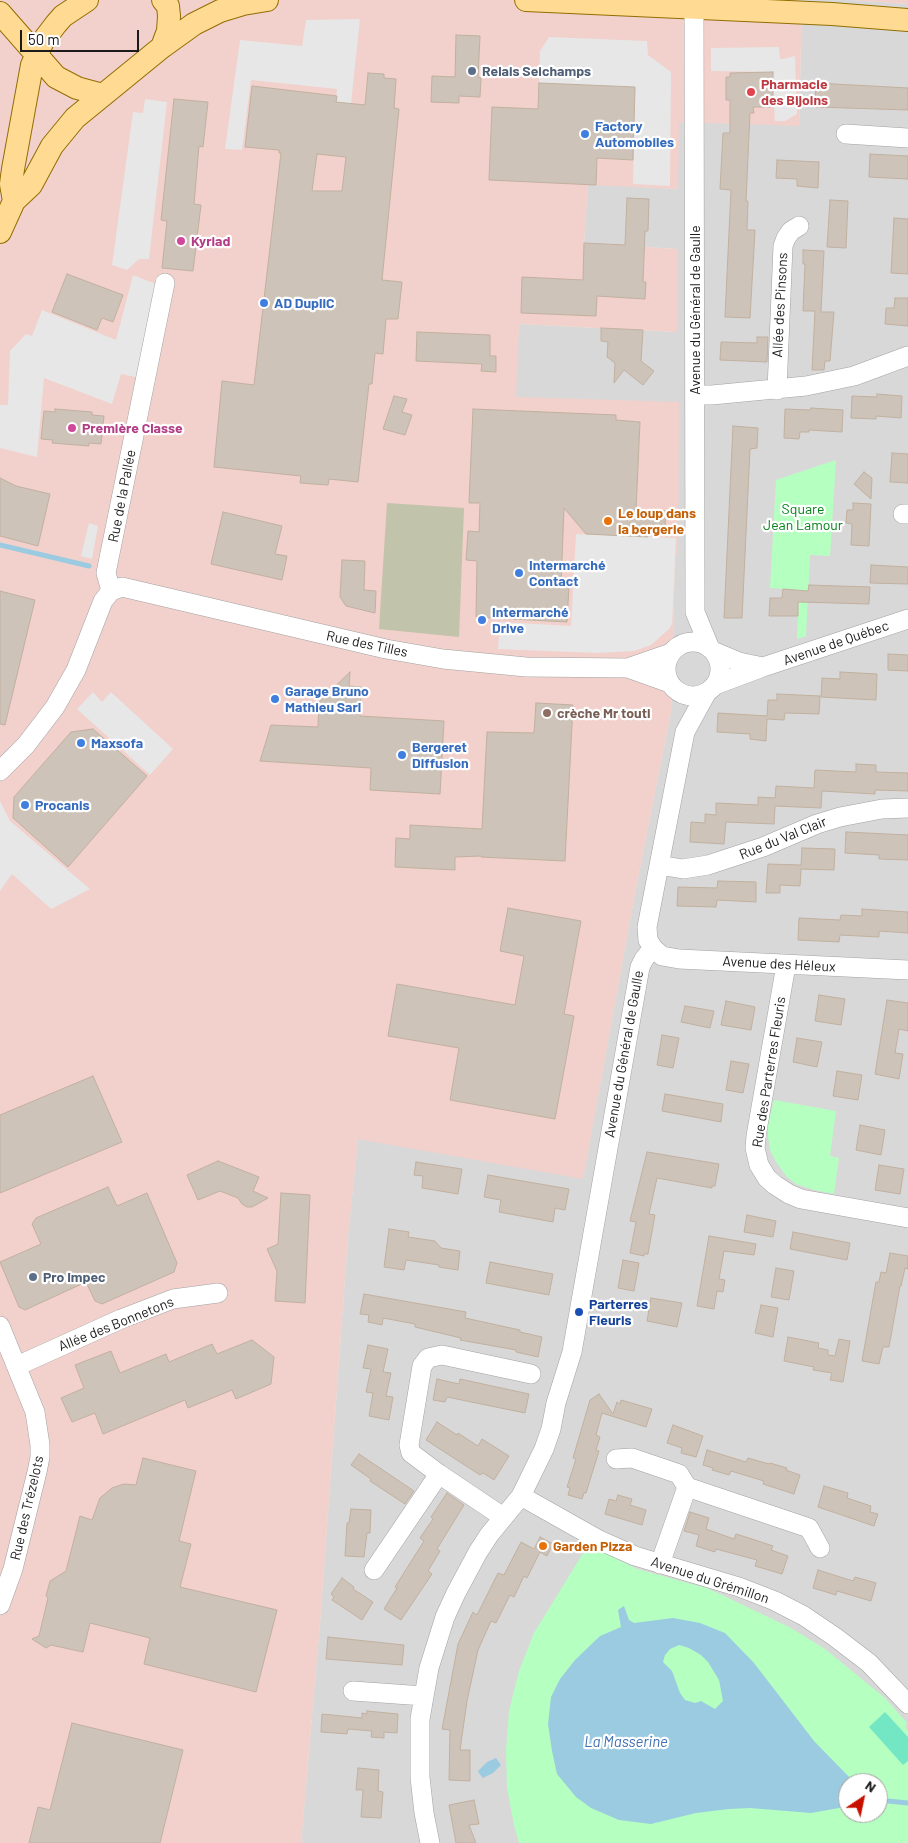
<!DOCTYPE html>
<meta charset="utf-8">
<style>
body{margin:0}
#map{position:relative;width:908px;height:1843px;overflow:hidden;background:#eeeadf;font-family:Barlow,sans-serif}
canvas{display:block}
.north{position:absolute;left:838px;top:1773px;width:50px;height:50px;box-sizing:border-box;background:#fff;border:1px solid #a4a4a4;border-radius:50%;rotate:34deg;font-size:14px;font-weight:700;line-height:20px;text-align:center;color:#1b1b1b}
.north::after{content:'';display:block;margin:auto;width:18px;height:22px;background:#c61100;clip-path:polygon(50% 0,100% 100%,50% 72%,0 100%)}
.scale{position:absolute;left:20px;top:30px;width:119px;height:22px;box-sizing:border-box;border:2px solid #1b1b1b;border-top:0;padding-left:6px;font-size:15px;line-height:18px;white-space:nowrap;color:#1b1b1b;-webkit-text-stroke:4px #fff;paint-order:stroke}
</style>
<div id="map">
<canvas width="908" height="1843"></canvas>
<div class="north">N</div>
<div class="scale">50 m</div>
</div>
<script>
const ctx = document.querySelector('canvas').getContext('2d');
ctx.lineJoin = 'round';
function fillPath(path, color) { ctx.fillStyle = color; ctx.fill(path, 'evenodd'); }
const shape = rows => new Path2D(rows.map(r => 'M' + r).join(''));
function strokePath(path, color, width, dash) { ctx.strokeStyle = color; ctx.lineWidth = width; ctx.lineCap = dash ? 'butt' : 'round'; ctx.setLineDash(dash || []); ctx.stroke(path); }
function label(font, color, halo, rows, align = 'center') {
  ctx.font = font + ' Barlow,sans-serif'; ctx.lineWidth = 4.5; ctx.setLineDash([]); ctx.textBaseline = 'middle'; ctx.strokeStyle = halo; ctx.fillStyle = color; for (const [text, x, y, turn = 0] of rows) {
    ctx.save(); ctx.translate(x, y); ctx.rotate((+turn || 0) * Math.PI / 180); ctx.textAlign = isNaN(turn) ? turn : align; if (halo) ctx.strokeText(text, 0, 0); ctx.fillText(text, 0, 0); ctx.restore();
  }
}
fillPath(shape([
 [802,0,851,0,908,4,908,1843,301,1843,320,1623,348,1236,358,1138,583,1178,635,893,671,712,675,555,678,555,515,397,519,324,677,332,677,249,584,243,588,184,678,189,678,122,799,125],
 [848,1783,878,1783,878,1813,848,1813]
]), '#d9d8d8');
fillPath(shape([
 [0,0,802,0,799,126,679,122,678,189,588,185,584,243,677,249,677,332,519,324,516,397,679,402,678,555,675,556,671,712,635,893,583,1179,358,1139,348,1236,320,1623,301,1843,0,1843],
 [851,0,908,0,908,4]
]), '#f2d0cb');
fillPath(shape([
 [387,503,464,508,459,637,379,629]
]), '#c1c3aa');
fillPath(shape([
 [836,460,830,556,810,555,806,636,797,639,799,590,770,588,776,480],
 [774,1100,836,1111,830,1156,839,1158,834,1194,814,1190,796,1184,787,1177,776,1162,770,1150,768,1137,768,1125],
 [588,1545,637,1569,706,1588,724,1596,791,1628,825,1649,885,1698,907,1723,905,1727,908,1731,908,1843,519,1843,514,1825,507,1788,506,1751,509,1711,519,1671,534,1633],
 [848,1783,878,1783,878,1813,848,1813]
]), '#b5ffc1');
fillPath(shape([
 [885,1712,908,1737,908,1761,903,1765,869,1727]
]), '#73e7c4');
fillPath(shape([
 [360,19,346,151,331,149,337,89,251,80,242,150,225,149,240,40,302,46,306,20],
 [549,37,647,41,648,55,671,72,670,186,633,184,635,88,539,83,540,51],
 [779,47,780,59,783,59,795,56,797,114,785,121,775,121,772,72,711,71,711,48],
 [145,99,167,102,149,259,139,259,127,270,112,265,133,112,143,113],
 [133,275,161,286,140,378,121,374,112,404,44,378,37,457,0,448,0,405,8,405,10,351,26,334,32,336,42,310,116,340],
 [89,523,98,526,92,559,81,556],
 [576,534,676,538,672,624,669,629,651,645,634,651,598,653,498,649,500,622,571,626],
 [93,692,102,702,111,692,173,749,150,775,77,709],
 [0,801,10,821,90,889,51,909,12,874,0,891]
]), '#e7e7e7');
fillPath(shape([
 [624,1606,629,1620,634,1623,673,1618,700,1623,725,1633,754,1663,814,1741,852,1780,853,1783,848,1783,848,1804,839,1808,811,1813,750,1808,729,1809,696,1813,651,1824,619,1820,591,1808,576,1797,557,1774,552,1751,548,1724,551,1697,560,1679,575,1660,600,1636,621,1627,618,1610],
 [679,1645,689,1648,701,1655,708,1662,719,1680,723,1701,715,1709,701,1701,695,1703,685,1700,680,1693,672,1671,663,1662,665,1655,670,1649],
 [496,1758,501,1765,493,1773,483,1778,478,1772,479,1770,487,1762]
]), '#9acbe1');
strokePath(shape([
 [0,545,89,566],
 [878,1800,908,1803]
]), '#9acbe1', 5);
const building = shape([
 [456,35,480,36,478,77,481,78,480,97,459,96,459,103,431,102,432,76,455,77,456,35],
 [773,72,773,107,753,107,754,113,750,113,746,201,748,201,747,230,755,230,750,318,725,317,731,190,720,189,723,133,730,133,730,100,726,100,726,77,730,77,730,73,773,72],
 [368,73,384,74,384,78,396,79,394,108,399,109,382,280,402,282,398,319,386,319,383,354,375,353,372,384,369,384,358,482,329,479,328,485,300,483,301,476,214,467,222,381,254,385,281,153,279,153,279,150,245,147,252,86,337,96,336,102,365,105,368,73],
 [317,154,346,157,342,191,312,191,317,154],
 [539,83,635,87,633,160,597,158,596,185,489,180,492,107,538,109,539,83],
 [816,83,908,88,908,110,815,107,816,83],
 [174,99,208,102,203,147,199,146,194,204,201,205,193,271,162,268,167,221,161,220,174,99],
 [870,154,908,156,908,179,869,177,870,154],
 [777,160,819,162,818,188,797,186,797,179,776,178,777,160],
 [627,198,649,199,648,231,645,231,643,282,646,282,645,299,597,296,596,316,521,313,522,277,583,280,584,243,625,245,627,198],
 [830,200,848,201,846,248,827,247,830,200],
 [894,218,908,219,908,274,891,273,894,218],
 [803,250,824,251,821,312,834,312,830,361,825,361,824,370,812,370,815,311,803,311,805,264,803,264,803,250],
 [67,274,123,295,113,322,102,318,97,330,52,312,67,274],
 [895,298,908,298,908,326,885,324,886,308,894,308,895,298],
 [601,328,643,330,641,361,654,371,643,385,624,370,614,383,615,363,607,357,608,342,601,341,601,328],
 [417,332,490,335,490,356,496,356,496,372,481,371,482,364,416,361,417,332],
 [757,337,768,337,767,362,720,360,721,342,757,343,757,337],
 [877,394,902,396,901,418,876,416,876,419,851,418,852,396,877,397,877,394],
 [394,396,407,399,402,412,412,415,405,435,383,429,394,396],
 [811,408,843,410,842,432,809,430,809,432,800,432,799,439,784,438,785,409,810,410,811,408],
 [55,409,92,412,92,415,104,416,101,444,89,443,89,446,52,443,53,440,41,439,44,411,55,412,55,409],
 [473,409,616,415,616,420,640,422,636,510,666,511,665,526,649,534,648,537,586,534,564,508,561,585,569,586,567,622,476,617,477,561,466,560,468,531,479,532,480,503,469,503,473,409],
 [733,426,758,428,757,448,750,449,742,618,724,618,733,426],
 [892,453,908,454,908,483,890,482,892,453],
 [864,472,872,478,871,499,854,484,864,472],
 [0,478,16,486,50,494,38,546,0,536,0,478],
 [853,503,871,504,869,546,851,545,852,524,846,523,847,510,853,510,853,503],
 [223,512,282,526,275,554,287,556,282,580,211,564,223,512],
 [342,560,365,561,364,590,376,591,375,613,346,606,340,597,342,560],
 [871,565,908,567,908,584,870,583,871,565],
 [809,585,870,587,869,604,798,602,798,616,769,616,770,598,782,598,783,589,808,591,809,585],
 [0,591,35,600,5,725,0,724,0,591],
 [888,654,908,655,908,671,888,670,888,654],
 [350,672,349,686,361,687,360,716,444,721,440,794,370,790,371,768,260,761,271,725,318,727,319,702,350,672],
 [840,672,877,674,876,700,821,697,822,678,840,679,840,672],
 [777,694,820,696,819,714,785,713,784,720,767,719,766,741,750,739,750,734,717,732,718,713,767,716,768,700,777,700,777,694],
 [536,703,573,705,565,861,481,857,481,856,455,857,455,870,395,867,396,838,410,839,410,825,482,829,487,732,534,733,536,703],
 [93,729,147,776,68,867,13,818,14,797,71,732,93,729],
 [856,764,876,765,876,772,908,773,908,791,875,790,875,794,822,791,821,808,775,806,774,824,726,822,724,844,690,842,691,822,705,823,705,814,716,815,716,803,758,805,758,797,775,798,776,786,814,788,815,770,856,772,856,764],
 [846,832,908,835,908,860,879,859,879,855,845,853,846,832],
 [802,848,835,849,834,870,801,869,800,886,780,885,780,893,766,893,768,864,801,865,802,848],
 [718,881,756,882,756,902,717,900,716,907,677,906,678,887,717,888,718,881],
 [508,908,581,921,564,1014,574,1016,555,1119,450,1100,459,1048,388,1036,397,984,515,1005,524,956,500,951,508,908],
 [862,909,908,912,908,933,879,931,879,937,840,935,839,942,798,940,799,918,840,920,841,915,862,916,862,909],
 [819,995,845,999,841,1025,815,1021,819,995],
 [887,1000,908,1003,908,1031,899,1029,895,1053,903,1054,899,1079,875,1074,887,1000],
 [726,1001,755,1007,751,1030,721,1025,726,1001],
 [685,1006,714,1011,710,1028,681,1022,685,1006],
 [662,1035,679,1038,673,1068,657,1065,662,1035],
 [797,1038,822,1042,817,1067,793,1062,797,1038],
 [731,1061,749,1064,743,1093,726,1090,731,1061],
 [837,1071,862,1075,858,1100,833,1096,837,1071],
 [93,1076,122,1142,0,1193,0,1115,93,1076],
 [665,1094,723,1104,721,1122,662,1111,665,1094],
 [860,1125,885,1130,881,1155,856,1150,860,1125],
 [647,1152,719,1164,715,1186,712,1186,712,1188,657,1178,649,1214,655,1215,648,1254,644,1254,644,1256,630,1253,636,1222,630,1221,647,1152],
 [218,1161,259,1177,253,1191,268,1198,252,1207,247,1207,242,1204,238,1198,220,1191,198,1200,187,1175,218,1161],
 [416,1162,462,1169,458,1194,422,1188,423,1176,414,1175,416,1162],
 [879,1165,904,1169,900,1194,875,1190,879,1165],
 [488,1175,569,1189,565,1210,555,1208,553,1222,499,1212,501,1200,484,1197,488,1175],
 [108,1187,117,1206,147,1193,177,1263,174,1272,102,1304,95,1301,86,1282,25,1310,19,1307,0,1262,41,1244,32,1224,36,1218,108,1187],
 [281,1193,310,1195,305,1303,275,1301,277,1271,267,1249,278,1244,281,1193],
 [747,1215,776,1221,773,1237,744,1232,747,1215],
 [389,1229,409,1232,408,1237,435,1241,441,1248,460,1251,458,1270,439,1267,439,1265,406,1260,404,1270,384,1267,389,1229],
 [793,1232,850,1243,847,1260,790,1249,793,1232],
 [709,1236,756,1244,754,1255,724,1251,719,1279,725,1280,723,1292,717,1291,714,1309,697,1306,709,1236],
 [890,1253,908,1256,908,1269,905,1268,901,1286,900,1286,889,1347,883,1347,879,1364,862,1361,876,1282,879,1282,881,1272,886,1273,890,1253],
 [623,1260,639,1263,634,1291,618,1288,623,1260],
 [490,1262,553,1274,549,1295,486,1283,490,1262],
 [776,1268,794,1271,789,1300,771,1297,776,1268],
 [364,1294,466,1312,465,1318,520,1330,520,1332,542,1337,538,1357,516,1352,516,1350,460,1340,461,1338,415,1327,415,1324,383,1318,382,1325,368,1322,369,1315,360,1314,364,1294],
 [651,1298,682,1303,677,1327,647,1321,651,1298],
 [761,1305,778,1308,773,1337,755,1333,761,1305],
 [788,1337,819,1343,818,1348,828,1350,828,1355,835,1356,839,1339,850,1341,843,1382,830,1380,832,1373,813,1370,814,1367,784,1361,788,1337],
 [252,1340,274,1357,271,1384,236,1399,232,1390,188,1408,185,1400,103,1434,95,1413,72,1422,61,1398,84,1388,75,1365,111,1351,120,1373,166,1354,169,1362,212,1344,217,1354,252,1340],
 [368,1345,388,1349,383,1372,391,1373,386,1396,393,1397,389,1420,369,1416,373,1393,366,1392,371,1369,363,1368,368,1345],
 [437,1379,459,1384,460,1379,529,1394,525,1413,447,1397,445,1402,433,1400,437,1379],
 [599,1394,613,1414,617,1402,620,1404,621,1400,652,1409,646,1427,602,1413,596,1435,600,1437,596,1450,599,1451,586,1493,584,1493,582,1499,568,1495,570,1488,567,1487,576,1459,573,1458,590,1400,599,1394],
 [437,1422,457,1435,458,1433,478,1446,482,1439,509,1456,494,1480,483,1473,480,1475,426,1440,437,1422],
 [673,1425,703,1436,696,1457,681,1453,682,1448,667,1443,673,1425],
 [707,1450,746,1462,748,1458,769,1464,770,1463,787,1468,786,1470,800,1475,794,1494,763,1484,764,1481,731,1471,729,1475,712,1470,713,1468,703,1465,707,1450],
 [359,1454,414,1491,405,1504,370,1481,371,1479,351,1465,359,1454],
 [143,1458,196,1471,179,1541,191,1544,180,1587,277,1610,256,1692,144,1664,150,1638,90,1623,83,1652,51,1645,46,1648,32,1639,39,1636,48,1598,46,1596,50,1581,66,1571,80,1516,92,1520,100,1498,112,1488,124,1484,136,1485,143,1458],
 [824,1486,848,1493,847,1498,871,1506,870,1512,878,1514,874,1526,818,1507,824,1486],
 [447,1493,464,1505,437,1549,440,1551,428,1571,432,1574,401,1620,384,1609,397,1588,395,1587,424,1541,420,1538,433,1519,431,1517,447,1493],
 [618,1495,632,1499,630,1505,646,1510,642,1525,605,1514,609,1499,616,1501,618,1495],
 [351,1509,371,1510,370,1533,367,1533,364,1557,345,1556,347,1523,349,1523,351,1509],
 [690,1512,709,1518,706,1529,734,1539,736,1534,749,1538,773,1546,771,1550,788,1556,782,1574,755,1566,757,1560,716,1549,715,1552,696,1546,699,1535,684,1531,690,1512],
 [540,1537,553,1544,547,1556,540,1552,527,1578,524,1576,514,1597,510,1595,496,1623,491,1621,478,1650,467,1701,460,1750,470,1750,470,1781,449,1780,450,1730,442,1729,458,1644,473,1612,477,1615,498,1573,504,1575,521,1542,534,1549,540,1537],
 [818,1570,853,1581,855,1577,876,1583,871,1601,837,1591,836,1595,813,1588,818,1570],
 [342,1578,354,1587,353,1589,373,1602,362,1620,332,1600,334,1597,331,1594,342,1578],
 [328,1637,404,1645,402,1665,326,1659,328,1637],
 [367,1711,398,1714,397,1733,384,1732,384,1738,371,1737,372,1731,348,1729,347,1734,321,1732,322,1714,362,1718,362,1713,367,1714,367,1711],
 [72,1723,183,1750,160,1843,29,1843,38,1807,50,1810,72,1723],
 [358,1768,379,1770,378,1791,383,1792,381,1818,361,1817,363,1790,356,1790,358,1768],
 [474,1800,479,1824,469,1825,476,1843,456,1843,449,1805,474,1800]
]);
fillPath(building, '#cec3b8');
strokePath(building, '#c1b1a0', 1);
const minor = shape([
 [694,0,695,612,709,646],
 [846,134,908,138],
 [777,390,783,246,786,238,791,231,799,226],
 [695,395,712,395,806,386,854,376,908,356],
 [903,514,908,514],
 [111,591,106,573,165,283],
 '666 669a27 27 0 1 1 54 0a27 27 0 1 1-54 0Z',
 [715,652,739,662,763,667],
 [628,668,671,653],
 [715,685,763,667,908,619],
 [0,771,26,745,55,707,76,670,103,601,111,591,122,587,386,649,443,659,526,667,628,668,670,683],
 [659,865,683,869,708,865,763,847,817,824,840,817,882,809,908,808],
 [653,948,662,956,679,959,908,970],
 [786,965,756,1136,755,1148,759,1165,767,1178,775,1185,789,1194,801,1199,908,1218],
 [0,1326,35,1412,40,1445,40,1457,37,1472,13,1569,0,1605],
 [17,1366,121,1319,173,1299,218,1293],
 [616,1459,632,1458,679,1474,687,1487,809,1528,820,1548],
 [521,1496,599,1540,635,1556,739,1587,775,1601,804,1616,835,1637,869,1663,908,1704],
 [503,1517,439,1474,411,1453,409,1445,422,1366,428,1358,442,1355,531,1374],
 [660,1564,687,1487],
 [374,1570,439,1474],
 [353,1691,424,1696],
 [430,1843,424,1813,420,1777,420,1719,429,1668,445,1617,456,1593,478,1552,489,1535,521,1496,544,1449,551,1429,556,1403,572,1352,640,967,644,959,653,948,648,940,647,927,685,732,707,692]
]);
const major = shape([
 [526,0,832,14,908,20],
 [0,13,56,77,77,88,103,95],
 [162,47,168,31,169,16,168,6,163,0],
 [14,201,11,184,13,169,32,65,43,41,56,24,63,16,87,0],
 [0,232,14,201,31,185,52,146,75,118,162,47,194,24,220,11,243,4,267,0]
]);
strokePath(minor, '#a2a2a2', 20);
strokePath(major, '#926e00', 24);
strokePath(minor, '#fff', 19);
strokePath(major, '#ffda93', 22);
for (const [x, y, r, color] of [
 [472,71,5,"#5c6f8a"],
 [751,92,5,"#e0444e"],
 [585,134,5,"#3f7fe0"],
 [181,241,5,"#d1479c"],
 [264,303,5,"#3f7fe0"],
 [72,428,5,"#d1479c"],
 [608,521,5,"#e8710a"],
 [519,573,5,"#3f7fe0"],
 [482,620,5,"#3f7fe0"],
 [275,699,5,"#3f7fe0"],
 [547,713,5,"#8d6e63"],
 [81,743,5,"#3f7fe0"],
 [402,755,5,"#3f7fe0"],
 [25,805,5,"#3f7fe0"],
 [33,1277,5,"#5c6f8a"],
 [579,1312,5,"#1a4fb4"],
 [543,1546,5,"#e8710a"]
]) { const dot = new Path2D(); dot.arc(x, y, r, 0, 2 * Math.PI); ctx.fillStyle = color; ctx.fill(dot); strokePath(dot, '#fff', 2); }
label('bold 14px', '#4e5e75', '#fff', [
 ["Relais Seichamps",482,71],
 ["Pro Impec",43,1277]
], 'left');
label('bold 14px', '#be3a42', '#fff', [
 ["Pharmacie",761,84],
 ["des Bijoins",761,100]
], 'left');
label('bold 14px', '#366cbe', '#fff', [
 ["Factory",595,126],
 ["Automobiles",595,142],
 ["AD DupliC",274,303],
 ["Intermarché",529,565],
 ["Contact",529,581],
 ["Intermarché",492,612],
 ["Drive",492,628],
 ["Garage Bruno",285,691],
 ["Mathieu Sarl",285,707],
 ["Maxsofa",91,743],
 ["Bergeret",412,747],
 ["Diffusion",412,763],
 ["Procanis",35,805]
], 'left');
label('bold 14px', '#b23c85', '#fff', [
 ["Kyriad",191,241],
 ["Première Classe",82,428]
], 'left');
label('14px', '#1b1b1b', '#fff', [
 ["Allée des Pinsons",780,305,-87],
 ["Avenue du Général de Gaulle",695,310,-90],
 ["Rue de la Pallée",122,496,-79],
 ["Avenue de Québec",836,643,-19],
 ["Rue des Tilles",367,644,12],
 ["Rue du Val Clair",783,838,-22],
 ["Avenue des Héleux",779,964,3],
 ["Avenue du Général de Gaulle",624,1054,-80],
 ["Rue des Parterres Fleuris",769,1072,-81],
 ["Allée des Bonnetons",116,1324,-22],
 ["Rue des Trézelots",27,1508,-77],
 ["Avenue du Grémillon",710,1580,18]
]);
label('14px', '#008216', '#fff', [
 ["Square",803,509],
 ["Jean Lamour",803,525]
]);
label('bold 14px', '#c56008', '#fff', [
 ["Le loup dans",618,513],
 ["la bergerie",618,529],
 ["Garden Pizza",553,1546]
], 'left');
label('bold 14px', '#785e54', '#fff', [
 ["crèche Mr touti",557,713]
], 'left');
label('bold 14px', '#164399', '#fff', [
 ["Parterres",589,1304],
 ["Fleuris",589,1320]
], 'left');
label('italic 15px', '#3f6fb3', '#fff', [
 ["La Masserine",626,1742]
]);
</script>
